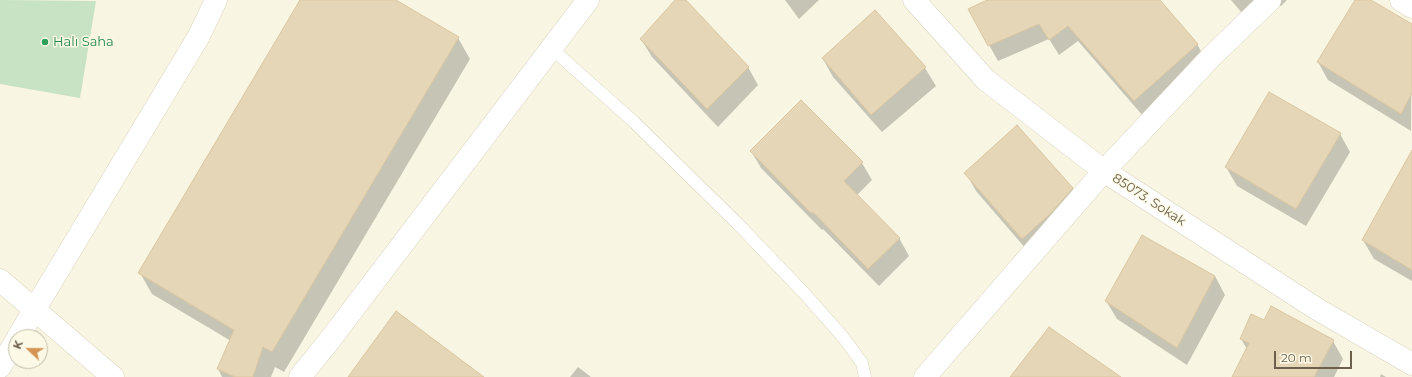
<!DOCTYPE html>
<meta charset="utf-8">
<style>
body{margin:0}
#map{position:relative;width:1412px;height:377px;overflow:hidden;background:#f8f6e2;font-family:Montserrat,sans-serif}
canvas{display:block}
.north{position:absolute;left:8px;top:329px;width:40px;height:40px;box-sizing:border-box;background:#fcfae7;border:1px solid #c2bca9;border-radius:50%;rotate:292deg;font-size:11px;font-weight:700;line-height:16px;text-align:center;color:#6c604c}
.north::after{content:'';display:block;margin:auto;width:14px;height:18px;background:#d49455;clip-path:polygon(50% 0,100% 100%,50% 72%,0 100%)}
.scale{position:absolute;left:1274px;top:351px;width:78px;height:18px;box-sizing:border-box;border:2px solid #6c604c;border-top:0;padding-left:5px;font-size:12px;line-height:14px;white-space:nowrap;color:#6c604c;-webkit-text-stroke:3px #fcfae7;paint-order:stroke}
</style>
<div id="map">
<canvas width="1412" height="377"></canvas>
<div class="north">K</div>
<div class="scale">20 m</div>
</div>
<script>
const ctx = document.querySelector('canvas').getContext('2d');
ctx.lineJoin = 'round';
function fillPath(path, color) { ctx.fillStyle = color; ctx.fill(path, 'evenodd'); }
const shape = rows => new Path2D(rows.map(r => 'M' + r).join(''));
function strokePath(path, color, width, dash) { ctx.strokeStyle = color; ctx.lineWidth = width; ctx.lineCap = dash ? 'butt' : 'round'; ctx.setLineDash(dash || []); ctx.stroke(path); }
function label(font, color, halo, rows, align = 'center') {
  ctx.font = font + ' Montserrat,sans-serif'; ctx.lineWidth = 3; ctx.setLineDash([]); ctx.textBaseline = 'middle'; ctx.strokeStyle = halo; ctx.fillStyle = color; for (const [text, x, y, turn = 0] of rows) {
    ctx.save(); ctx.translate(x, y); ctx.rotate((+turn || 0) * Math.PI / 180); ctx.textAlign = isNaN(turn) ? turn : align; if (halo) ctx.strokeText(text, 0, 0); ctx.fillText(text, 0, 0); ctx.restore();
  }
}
fillPath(shape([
 [0,0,96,1,80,98,0,84]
]), '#c7e3c3');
fillPath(shape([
 [301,0,394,0,458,38,470,59,284,372,275,367,271,377,222,377,218,369,231,341,152,294,140,273],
 [677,0,685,0,748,67,758,85,718,127,652,57,641,39],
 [785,0,819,0,799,19],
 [990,0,1158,0,1197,44,1206,60,1143,116,1078,41,1059,55,1049,39,998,61,989,45],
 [1231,0,1287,0,1281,6,1277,6,1254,27],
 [1356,0,1369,0,1412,25,1411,131,1328,80,1318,62],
 [823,59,925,68,936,86,882,132,833,77],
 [801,101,862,163,872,180,857,195,899,238,909,256,879,286,823,229,822,230,761,168,751,151],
 [1340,134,1350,152,1306,226,1237,186,1226,167],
 [1412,169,1412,281,1374,259,1363,240],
 [966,173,1072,188,1083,207,1033,257,976,191],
 [1215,276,1225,295,1187,365,1117,319,1106,301],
 [1265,321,1333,341,1343,359,1334,377,1234,377,1247,349,1241,339],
 [578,367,591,377,570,377],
 [1381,374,1386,377,1380,377]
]), '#0003');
const building = shape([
 [300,0,396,0,459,37,272,352,263,347,253,377,235,377,217,369,234,330,138,273,300,0],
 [675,0,686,0,749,67,707,109,640,39,675,0],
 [987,0,1160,0,1198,44,1134,101,1068,26,1049,40,1039,24,988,46,968,9,987,0],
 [1355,0,1371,0,1412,24,1412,93,1401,114,1317,62,1355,0],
 [875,10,926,67,871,115,822,58,875,10],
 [1269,92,1341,133,1296,209,1225,167,1269,92],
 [801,100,863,162,844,181,900,238,868,269,813,212,811,213,750,151,801,100],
 [1017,125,1073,188,1050,214,1022,239,964,173,1017,125],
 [1412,150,1412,270,1362,240,1412,150],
 [1142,235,1215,276,1177,348,1105,301,1142,235],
 [1271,306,1334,340,1314,377,1232,377,1249,343,1240,339,1251,314,1264,320,1271,306],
 [396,311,484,377,348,377,396,311],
 [1049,327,1121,377,1010,377,1049,327]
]);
fillPath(building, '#e5d6b8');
strokePath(building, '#dbc69f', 1);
const lane = shape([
 [551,48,634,122,738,224,804,293,843,337,862,363,865,377]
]);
const street = shape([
 [914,0,986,80,1104,171,1317,309,1412,364],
 [300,377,329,341,588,0],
 [925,377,1104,171,1211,57,1270,0]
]);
const secondary = shape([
 [1401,0,1412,7],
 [0,280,113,377],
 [18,337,199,36,216,0],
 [0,367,16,341]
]);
strokePath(lane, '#d8d2bd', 13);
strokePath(street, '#d8d2bd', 23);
strokePath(secondary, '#dcd4bb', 23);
strokePath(lane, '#fff', 12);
strokePath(street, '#fff', 22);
strokePath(secondary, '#fff', 22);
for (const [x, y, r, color] of [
 [45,42,4,"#2e9e5b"]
]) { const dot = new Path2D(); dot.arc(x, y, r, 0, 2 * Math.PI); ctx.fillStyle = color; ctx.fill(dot); strokePath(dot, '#fcfae7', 1.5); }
label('13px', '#27864d', '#fcfae7', [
 ["Halı Saha",53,42]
], 'left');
label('13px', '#6c604c', '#fcfae7', [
 ["85073. Sokak",1149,200,33]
]);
</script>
